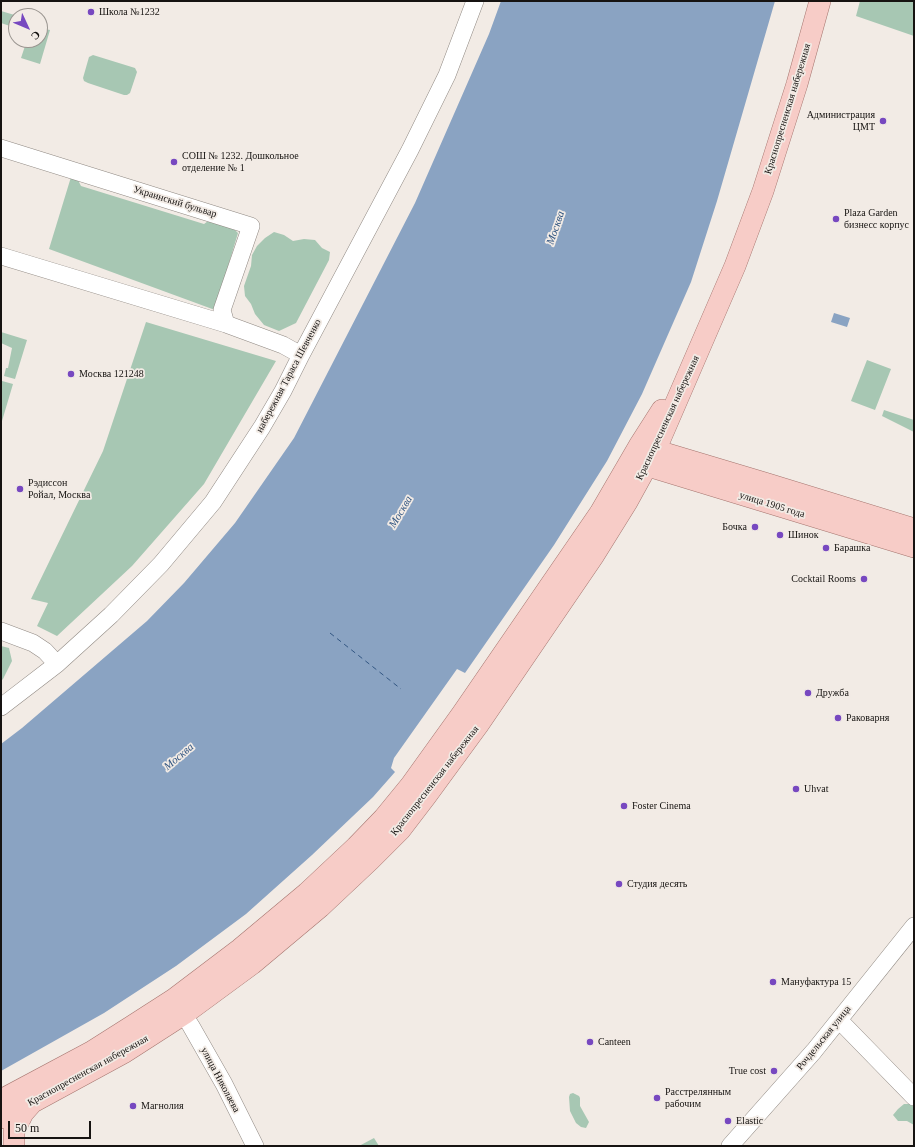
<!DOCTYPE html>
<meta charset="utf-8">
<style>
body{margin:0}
#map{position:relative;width:915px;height:1147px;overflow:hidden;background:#f2ebe5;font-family:Georgia,serif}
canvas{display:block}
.frame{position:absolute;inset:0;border:2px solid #161311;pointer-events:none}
.north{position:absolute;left:8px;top:8px;width:40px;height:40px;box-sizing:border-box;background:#f2ebe5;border:1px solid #9a9590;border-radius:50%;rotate:134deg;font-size:11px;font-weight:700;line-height:16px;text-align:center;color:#161311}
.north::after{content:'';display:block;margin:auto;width:14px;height:18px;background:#7748c0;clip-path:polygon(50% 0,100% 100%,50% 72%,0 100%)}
.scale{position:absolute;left:8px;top:1121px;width:83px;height:18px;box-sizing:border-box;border:2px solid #161311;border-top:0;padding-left:5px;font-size:12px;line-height:14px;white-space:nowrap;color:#161311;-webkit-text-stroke:3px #f2ebe5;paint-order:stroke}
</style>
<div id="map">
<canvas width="915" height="1147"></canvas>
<div class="frame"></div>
<div class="north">С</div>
<div class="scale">50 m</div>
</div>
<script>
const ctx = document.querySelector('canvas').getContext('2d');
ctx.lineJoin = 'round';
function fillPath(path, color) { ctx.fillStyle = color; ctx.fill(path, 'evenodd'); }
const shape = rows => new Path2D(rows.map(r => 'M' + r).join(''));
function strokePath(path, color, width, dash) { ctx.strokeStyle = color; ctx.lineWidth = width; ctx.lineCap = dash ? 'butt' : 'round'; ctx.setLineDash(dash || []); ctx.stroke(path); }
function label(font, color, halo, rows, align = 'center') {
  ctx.font = font + ' Georgia,serif'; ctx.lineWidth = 3.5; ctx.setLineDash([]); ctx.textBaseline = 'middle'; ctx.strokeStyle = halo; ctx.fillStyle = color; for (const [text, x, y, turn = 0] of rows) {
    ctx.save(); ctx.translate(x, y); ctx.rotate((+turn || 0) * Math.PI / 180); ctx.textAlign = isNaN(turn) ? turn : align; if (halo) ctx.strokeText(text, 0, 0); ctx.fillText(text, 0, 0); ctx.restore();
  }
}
fillPath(shape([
 [860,1,914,1,914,36,856,16],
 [1,11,18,16,16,16,16,28,1,23],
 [40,28,50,30,40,64,21,58,27,40,40,40],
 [93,55,135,68,137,72,130,93,127,95,124,95,88,83,84,81,83,78,89,57],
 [71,177,78,180,81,186,204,224,211,219,229,224,238,233,215,310,49,249],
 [274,232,284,235,293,241,304,239,315,240,322,248,330,252,329,260,296,323,279,331,264,325,255,314,251,304,245,296,244,286,251,266,252,255,257,246,265,238],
 [146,322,276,361,204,484,132,566,57,636,37,626,48,603,31,599,103,451],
 [1,332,27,340,15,379,4,376,6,368,8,368,12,348,1,343],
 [867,360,891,369,875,410,851,401],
 [2,381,13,384,2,421,1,384],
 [884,410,914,420,914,432,882,416],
 [1,646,9,648,12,661,3,679,1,681],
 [573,1093,579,1096,580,1098,580,1106,589,1122,586,1128,581,1127,576,1123,570,1111,569,1097,570,1094],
 [904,1104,911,1104,914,1105,914,1125,907,1121,898,1121,893,1115,898,1109],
 [374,1138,379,1146,359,1146]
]), '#a7c7b3');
fillPath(shape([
 [501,1,775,1,717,201,691,282,642,394,607,461,554,545,465,673,457,669,394,758,391,768,395,772,373,797,312,855,246,914,176,966,104,1013,1,1071,1,744,22,728,147,621,184,583,235,523,294,438,415,203,489,34],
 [834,313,850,318,847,327,831,322]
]), '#8aa3c2');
strokePath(shape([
 [330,633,401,689]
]), '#325682', 1, [5, 4]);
const minor = shape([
 [1,148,251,226,222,310,226,324],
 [1,256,226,324,283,345,301,355],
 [1,631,33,643,45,651,57,664],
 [1,707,57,664,111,615,161,564,213,502,262,427,283,391,301,355,410,150,447,75,475,1],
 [177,1004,191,1026,224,1084,255,1146],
 [839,1020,914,1097],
 [730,1146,814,1051,914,926]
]);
const major = shape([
 [641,446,768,484,914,529],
 [635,462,914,547],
 [1,1100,91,1052,132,1026,174,999,240,949,307,893,356,847,384,818,411,785,462,714,600,513,639,446,662,410],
 [1,1118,33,1102,125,1052,184,1014,252,964,320,907,370,860,400,830,426,796,478,725,594,555,627,502,655,451,735,266,763,191,797,84,820,1],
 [14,1146,14,1131,23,1113,31,1104]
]);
strokePath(minor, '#908983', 18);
strokePath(major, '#a5756f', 22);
strokePath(minor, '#fff', 17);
strokePath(major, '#f7ccc7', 21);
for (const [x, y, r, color] of [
 [91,12,4,"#7748c0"],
 [883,121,4,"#7748c0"],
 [174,162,4,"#7748c0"],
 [836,219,4,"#7748c0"],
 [71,374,4,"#7748c0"],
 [20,489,4,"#7748c0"],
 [755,527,4,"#7748c0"],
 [780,535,4,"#7748c0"],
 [826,548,4,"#7748c0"],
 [864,579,4,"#7748c0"],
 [808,693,4,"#7748c0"],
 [838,718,4,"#7748c0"],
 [796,789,4,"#7748c0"],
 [624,806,4,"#7748c0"],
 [619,884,4,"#7748c0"],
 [773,982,4,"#7748c0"],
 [590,1042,4,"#7748c0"],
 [774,1071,4,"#7748c0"],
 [657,1098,4,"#7748c0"],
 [133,1106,4,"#7748c0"],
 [728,1121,4,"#7748c0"]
]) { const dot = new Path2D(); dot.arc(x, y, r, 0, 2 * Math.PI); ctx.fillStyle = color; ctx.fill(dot); strokePath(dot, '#f2ebe5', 1.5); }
label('10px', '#161311', '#f2ebe5', [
 ["Школа №1232",99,12],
 ["Администрация",875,115,"right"],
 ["ЦМТ",875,127,"right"],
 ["СОШ № 1232. Дошкольное",182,156],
 ["отделение № 1",182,168],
 ["Plaza Garden",844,213],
 ["бизнесс корпус",844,225],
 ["Москва 121248",79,374],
 ["Рэдиссон",28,483],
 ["Ройал, Москва",28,495],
 ["Бочка",747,527,"right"],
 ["Шинок",788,535],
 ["Барашка",834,548],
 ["Cocktail Rooms",856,579,"right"],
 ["Дружба",816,693],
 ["Раковарня",846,718],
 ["Uhvat",804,789],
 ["Foster Cinema",632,806],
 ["Студия десять",627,884],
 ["Мануфактура 15",781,982],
 ["Canteen",598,1042],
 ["True cost",766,1071,"right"],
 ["Расстрелянным",665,1092],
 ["рабочим",665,1104],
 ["Магнолия",141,1106],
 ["Elastic",736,1121]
], 'left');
label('10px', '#161311', '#f2ebe5', [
 ["Краснопресненская набережная",788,109,-73],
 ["Украинский бульвар",175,202,17],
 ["набережная Тараса Шевченко",289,376,-62],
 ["Краснопресненская набережная",668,418,-65],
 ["улица 1905 года",772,505,17],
 ["Краснопресненская набережная",435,781,-52],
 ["Рочдельская улица",824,1038,-51],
 ["Краснопресненская набережная",88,1071,-29],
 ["улица Николаева",220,1080,62]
]);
label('italic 11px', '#325682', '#f2ebe5', [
 ["Москва",556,228,-71],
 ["Москва",401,512,-59],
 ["Москва",179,757,-40]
]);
</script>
